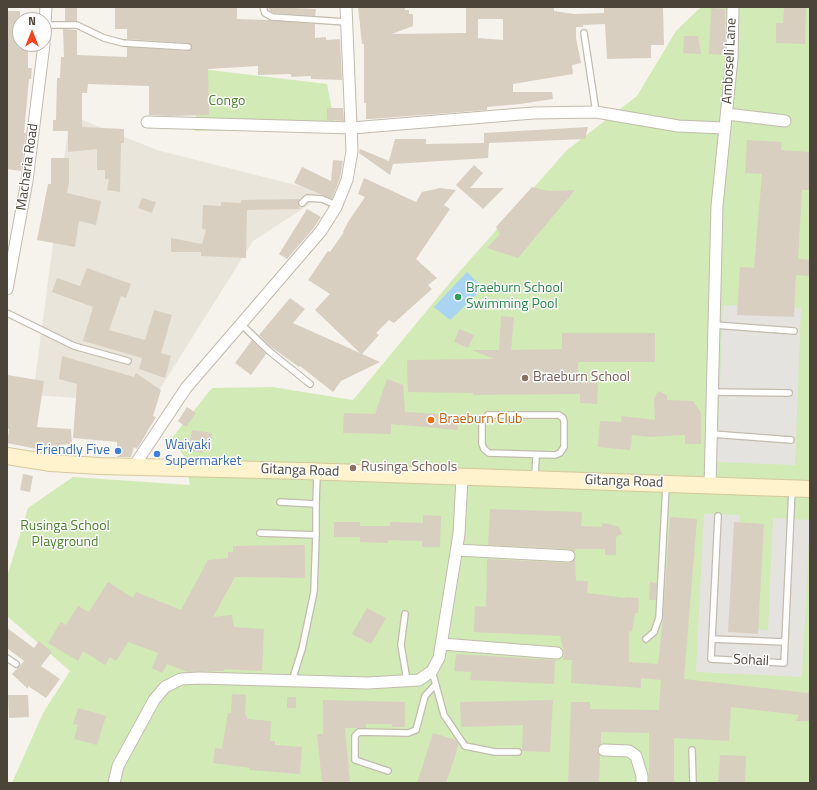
<!DOCTYPE html>
<style>
body{margin:0}
#map{position:relative;width:817px;height:790px;overflow:hidden;background:#f6f3ec;font-family:"Titillium Web",sans-serif}
canvas{display:block}
.frame{position:absolute;inset:0;border:8px solid #4b4439;pointer-events:none}
.north{position:absolute;left:12px;top:12px;width:40px;height:40px;box-sizing:border-box;background:#fff;border:1px solid #b7b4b0;border-radius:50%;rotate:0deg;font-size:11px;font-weight:700;line-height:16px;text-align:center;color:#4b4439}
.north::after{content:'';display:block;margin:auto;width:14px;height:18px;background:#fc3f1d;clip-path:polygon(50% 0,100% 100%,50% 72%,0 100%)}
</style>
<div id="map">
<canvas width="817" height="790"></canvas>
<div class="frame"></div>
<div class="north">N</div>
</div>
<script>
const ctx = document.querySelector('canvas').getContext('2d');
ctx.lineJoin = 'round';
function fillPath(path, color) { ctx.fillStyle = color; ctx.fill(path, 'evenodd'); }
const shape = rows => new Path2D(rows.map(r => 'M' + r).join(''));
function strokePath(path, color, width, dash) { ctx.strokeStyle = color; ctx.lineWidth = width; ctx.lineCap = dash ? 'butt' : 'round'; ctx.setLineDash(dash || []); ctx.stroke(path); }
function label(font, color, halo, rows, align = 'center') {
  ctx.font = font + ' "Titillium Web",sans-serif'; ctx.lineWidth = 3; ctx.setLineDash([]); ctx.textBaseline = 'middle'; ctx.strokeStyle = halo; ctx.fillStyle = color; for (const [text, x, y, turn = 0] of rows) {
    ctx.save(); ctx.translate(x, y); ctx.rotate((+turn || 0) * Math.PI / 180); ctx.textAlign = isNaN(turn) ? turn : align; if (halo) ctx.strokeText(text, 0, 0); ctx.fillText(text, 0, 0); ctx.restore();
  }
}
fillPath(shape([
 [70,115,157,150,327,193,253,241,151,403,33,395]
]), '#eae5da');
fillPath(shape([
 [701,7,810,7,810,783,12,783,43,713,70,671,7,616,7,577,28,508,73,477,190,485,184,456,171,439,212,388,272,387,353,400,453,279,567,150,637,96,676,31],
 [201,69,327,84,336,130,194,131]
]), '#d2eab5');
fillPath(shape([
 [723,305,801,308,795,465,717,462],
 [704,514,740,515,735,628,768,630,773,518,810,520,802,677,696,672]
]), '#e5e3e0');
fillPath(shape([
 [467,272,483,288,450,320,434,307]
]), '#a9d4f2');
fillPath(shape([
 [65,7,77,7,77,21,65,21],
 [115,7,237,7,237,19,268,20,315,24,315,38,326,37,326,40,340,39,342,80,311,79,311,76,291,77,291,74,258,75,258,66,208,69,209,115,170,116,149,115,149,86,88,84,87,93,82,93,82,127,124,129,124,143,121,143,120,192,107,190,109,179,105,179,105,170,97,170,97,149,68,152,68,131,53,131,53,120,56,120,57,78,60,78,61,57,64,57,63,29,77,30,77,55,127,57,127,47,188,51,192,47,188,43,127,39,127,29,115,29],
 [268,7,316,9,315,16,273,13,269,10],
 [358,7,405,7,405,10,409,10,409,14,413,14,413,26,392,34,466,33,466,7,554,7,554,11,574,14,604,13,604,7,663,7,664,45,651,45,651,58,607,59,605,24,583,25,583,27,576,27,576,38,581,63,572,65,573,74,513,84,513,92,552,92,553,99,520,104,487,107,487,110,371,119,366,119,366,103,364,103,364,44,362,44],
 [478,19,503,19,503,40,478,38],
 [784,7,806,7,805,44,776,43,776,23,783,23],
 [711,8,725,9,725,55,709,54],
 [7,11,20,11,20,44,28,44,28,68,32,68,31,79,29,79,24,133,26,133,21,171,7,169],
 [684,36,698,36,701,54,683,53],
 [327,108,343,108,344,121,327,120],
 [588,127,585,139,489,143,488,158,393,164,390,175,359,153,360,149,389,161,395,139,426,139,426,144,484,143,484,133],
 [747,140,782,142,781,150,810,152,810,190,802,190,798,259,810,260,810,276,796,275,794,317,737,315,740,267,754,268,762,174,745,173],
 [51,158,69,158,69,182,67,193,101,201,96,225,79,221,75,247,37,240,48,184,51,184],
 [333,160,343,161,340,178,332,199,294,183,302,167,331,181],
 [474,165,483,173,470,188,504,188,483,209,456,185],
 [364,178,416,202,422,192,440,188,456,190,444,205,450,209,416,259,437,278,428,285,432,289,394,323,389,320,376,333,379,335,362,354,380,362,341,381,333,392,300,366,299,367,271,347,259,335,290,298,305,309,293,323,360,353,315,310,330,294,308,280,328,251,330,252,344,232,343,232,348,222,365,197,358,194],
 [532,187,549,191,575,190,518,258,487,248,500,234,496,227],
 [142,198,156,202,152,213,138,208],
 [300,199,298,202,300,209,247,210,246,258,201,256,201,252,171,252,171,238,202,244,206,230,202,228,203,205,221,206,221,202,241,203,241,200],
 [307,209,321,217,313,229,287,259,279,254],
 [87,268,131,284,126,298,121,296,109,330,145,340,154,310,172,315,161,353,171,356,165,378,139,369,142,358,83,341,93,307,52,292,57,278,80,286],
 [501,316,514,317,511,350,562,349,562,333,655,333,655,362,578,362,578,382,598,383,597,404,580,403,580,394,473,395,473,393,408,392,407,360,494,359,472,350,499,350],
 [459,329,474,335,468,348,454,342],
 [252,340,266,354,251,375,235,363],
 [62,356,134,377,136,373,161,390,153,416,156,417,137,449,134,447,131,457,117,457,117,442,73,438,77,384,59,379],
 [7,375,44,381,37,427,71,429,72,444,58,445,57,450,37,449,7,443,9,429,7,429],
 [387,379,403,385,405,412,457,415,458,430,391,424,391,434,343,433,344,413,375,414],
 [658,391,667,395,667,400,693,401,701,413,701,444,685,444,685,435,649,437,632,435,630,450,598,447,600,421,621,422,622,416,655,420,654,399],
 [187,407,196,413,186,427,178,421],
 [192,430,212,433,210,448,204,447,203,453,188,450],
 [23,474,33,476,30,492,20,490],
 [490,509,582,512,581,526,602,527,602,523,609,524,619,527,622,534,616,537,616,555,605,555,605,549,575,549,575,553,569,549,488,545],
 [423,515,441,516,440,547,422,547,422,541,388,540,388,543,360,542,360,537,334,537,334,522,360,522,360,526,390,526,390,522,423,523],
 [670,517,697,519,684,679,808,693,810,689,810,721,796,721,799,715,731,707,729,741,674,738,674,783,649,783,649,733,601,732,601,744,597,749,600,756,599,783,568,783,571,702,590,702,590,709,659,710,661,680,641,678,641,688,571,683,572,660,563,660,564,653,560,636,474,632,475,606,486,607,487,560,488,559,569,563,575,559,576,581,588,581,587,593,626,598,626,597,639,598,638,613,635,613,632,632,629,631,629,662,658,664,663,618],
 [734,522,764,524,758,634,728,632],
 [305,545,305,578,235,577,213,617,232,615,234,627,264,629,262,671,224,669,224,671,188,672,167,664,162,673,152,668,158,653,128,642,116,661,110,657,105,665,83,651,78,661,48,643,61,622,66,625,78,606,89,612,108,582,133,598,136,592,181,610,208,560,228,558,228,552,233,552,233,546],
 [650,582,657,583,656,600,649,600],
 [367,608,386,618,371,644,352,634],
 [7,628,34,648,39,641,52,652,41,666,60,679,46,698,28,686,28,689,12,674,24,661,7,648],
 [456,654,555,660,554,684,470,680,471,672,454,671],
 [232,694,246,695,245,715,247,716,247,719,271,721,270,741,275,741,275,745,302,747,300,774,249,770,250,768,213,763,215,748,222,749,228,713,231,713],
 [8,695,28,695,29,717,9,718],
 [287,697,296,697,296,708,287,708],
 [323,700,405,702,405,727,392,727,392,724,366,724,366,728,345,728,350,783,322,783,317,734,323,734],
 [553,700,550,752,522,751,523,725,461,727,460,702],
 [78,708,106,716,97,745,74,739,78,725,73,724],
 [433,733,456,740,459,744,446,783,417,783],
 [720,755,746,756,745,783,718,783]
]), '#d8cfc1');
const service = shape([
 [263,7,265,13,272,17,346,22],
 [46,25,77,25,104,38,123,43,188,47],
 [584,33,596,112],
 [302,203,307,198,322,199,336,205],
 [7,313,74,346,128,361],
 [241,324,269,351,310,384],
 [714,325,794,331],
 [713,392,789,393],
 [488,415,559,415,563,418,564,421,564,447,560,453,555,455,489,453,484,449,482,444,482,422,488,415],
 [712,434,791,440],
 [535,477,536,456],
 [280,502,316,504,316,535],
 [316,504,317,473],
 [718,516,711,659,784,663,792,489],
 [260,533,316,535,314,592,302,649,292,681],
 [405,614,401,645,407,681],
 [646,639,654,632,659,618,666,486],
 [712,639,785,642],
 [7,658,16,664],
 [432,671,444,715,465,746,495,752,518,752],
 [692,750,693,783],
 [388,771,355,760,355,736,359,732,408,733,416,730,425,696,435,685]
]);
const minor = shape([
 [44,42,46,7],
 [727,114,785,121],
 [147,122,352,128,533,113,596,112,678,126,724,128],
 [7,289,27,181,44,44],
 [134,466,186,388,321,231,336,207,347,180,352,151,346,7],
 [710,485,717,206,732,58,733,7],
 [457,550,569,556],
 [442,644,557,653],
 [604,750,629,751,636,756,642,776,642,783],
 [114,783,118,766,154,700,165,687,181,679,200,678,368,683,419,680,432,671,439,658,459,534,462,478]
]);
const secondary = shape([
 [7,456,51,463,99,466,303,471,810,489]
]);
strokePath(service, '#c2bbae', 8);
strokePath(minor, '#c2bbae', 13);
strokePath(secondary, '#d6c79b', 18);
strokePath(service, '#fff', 5.5);
strokePath(minor, '#fff', 11);
strokePath(secondary, '#fff3cd', 16);
for (const [x, y, r, color] of [
 [458,297,4,"#2e9e5b"],
 [525,378,4,"#8d6e63"],
 [431,420,4,"#e8710a"],
 [118,451,4,"#3f7fe0"],
 [157,454,4,"#3f7fe0"],
 [353,468,4,"#8d6e63"]
]) { const dot = new Path2D(); dot.arc(x, y, r, 0, 2 * Math.PI); ctx.fillStyle = color; ctx.fill(dot); strokePath(dot, '#fff', 1.5); }
label('14px', '#4b4439', '#fff', [
 ["Amboseli Lane",730,61,-87],
 ["Macharia Road",28,167,-82],
 ["Gitanga Road",300,471,2],
 ["Gitanga Road",624,482,2],
 ["Sohail",751,661,3]
]);
label('14px', '#4a7f2a', '#fff', [
 ["Congo",227,102],
 ["Rusinga School",65,527],
 ["Playground",65,543]
]);
label('14px', '#27864d', '#fff', [
 ["Braeburn School",466,289],
 ["Swimming Pool",466,305]
], 'left');
label('14px', '#785e54', '#fff', [
 ["Braeburn School",533,378],
 ["Rusinga Schools",361,468]
], 'left');
label('14px', '#c56008', '#fff', [
 ["Braeburn Club",439,420]
], 'left');
label('14px', '#366cbe', '#fff', [
 ["Waiyaki",165,446],
 ["Supermarket",165,462],
 ["Friendly Five",110,451,"right"]
], 'left');
</script>
